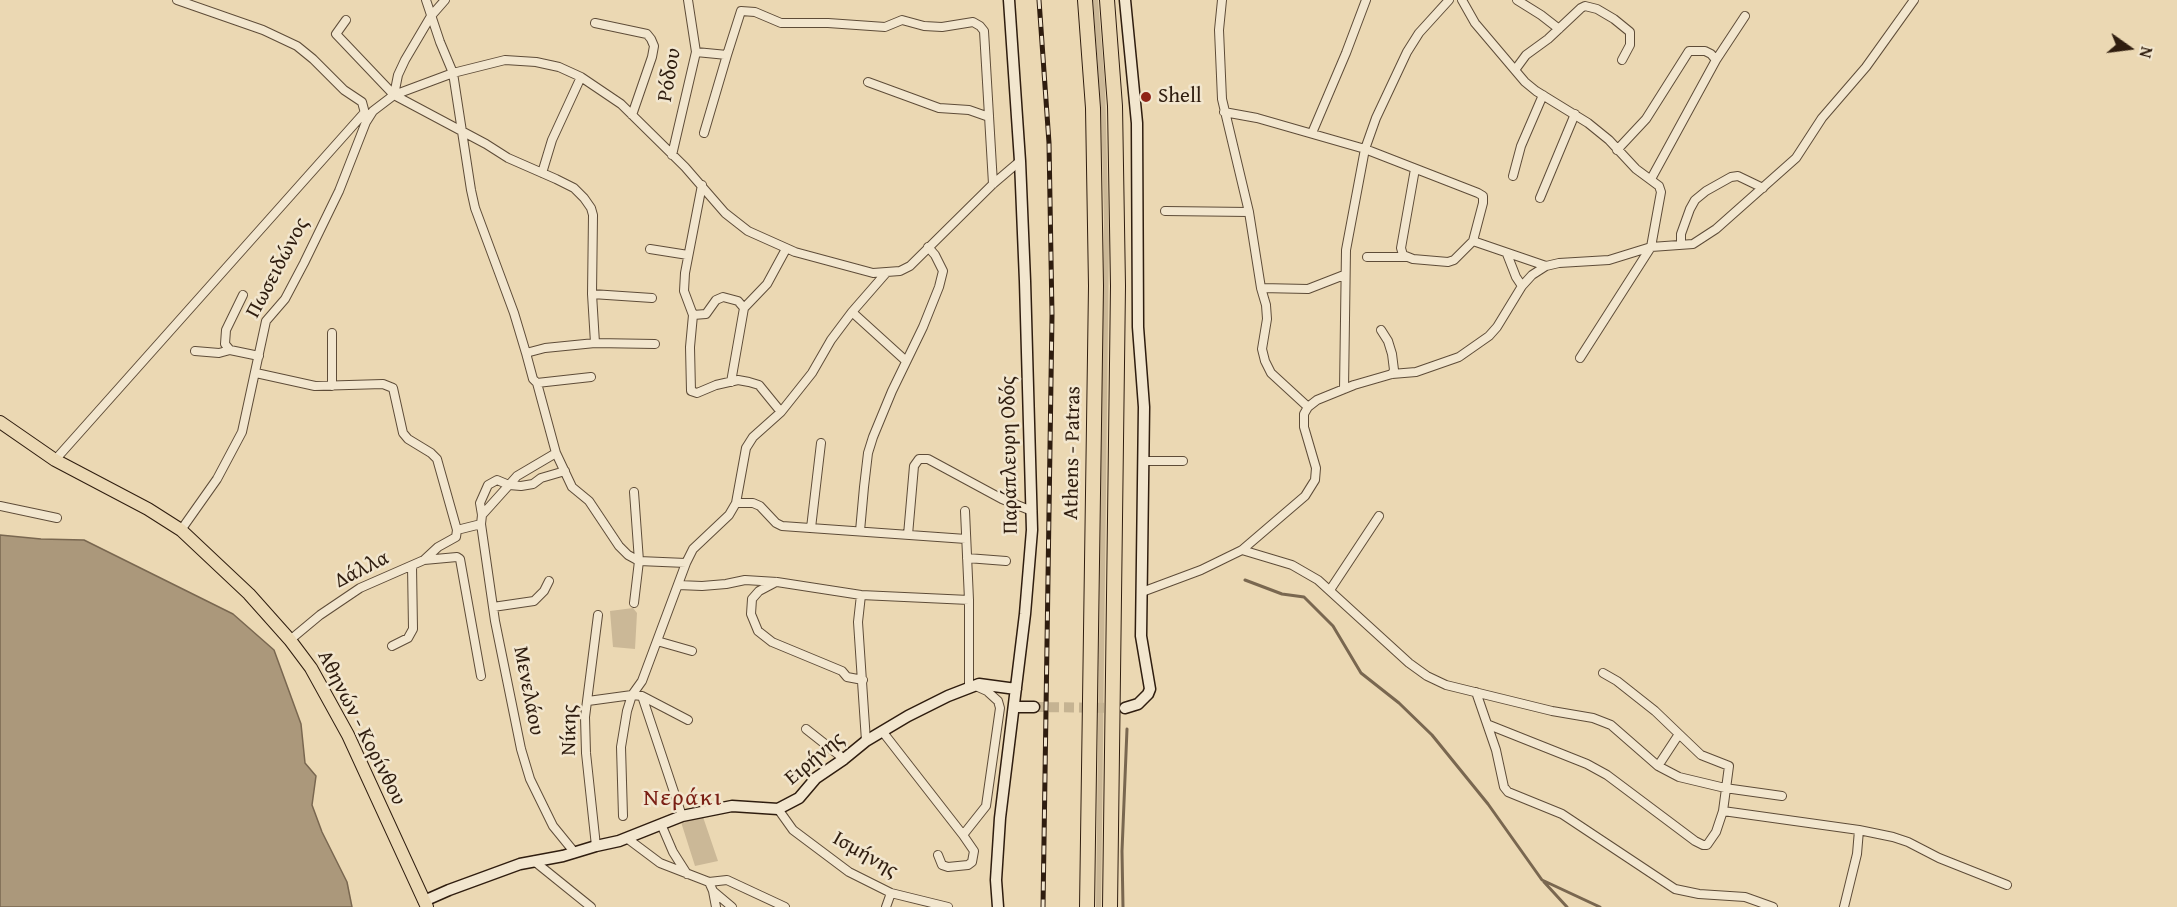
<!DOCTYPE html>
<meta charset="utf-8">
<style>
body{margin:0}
#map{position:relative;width:2177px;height:907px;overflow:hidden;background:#ebd8b3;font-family:"Gentium Book Plus",serif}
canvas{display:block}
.north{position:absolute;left:2099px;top:18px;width:60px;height:60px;-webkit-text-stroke:4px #f2e6ce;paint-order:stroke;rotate:104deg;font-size:16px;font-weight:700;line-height:24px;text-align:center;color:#2f1d0f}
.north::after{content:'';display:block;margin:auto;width:21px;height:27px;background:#2f1d0f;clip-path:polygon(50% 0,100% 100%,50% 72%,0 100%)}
</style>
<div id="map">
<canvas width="2177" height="907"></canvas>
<div class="north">N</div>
</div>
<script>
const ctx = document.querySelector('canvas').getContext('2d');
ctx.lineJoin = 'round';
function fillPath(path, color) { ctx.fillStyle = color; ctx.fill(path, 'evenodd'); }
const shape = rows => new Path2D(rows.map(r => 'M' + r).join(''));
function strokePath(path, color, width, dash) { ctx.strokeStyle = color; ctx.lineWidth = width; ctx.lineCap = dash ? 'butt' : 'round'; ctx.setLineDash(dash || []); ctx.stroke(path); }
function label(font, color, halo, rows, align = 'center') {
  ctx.font = font + ' "Gentium Book Plus",serif'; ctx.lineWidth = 5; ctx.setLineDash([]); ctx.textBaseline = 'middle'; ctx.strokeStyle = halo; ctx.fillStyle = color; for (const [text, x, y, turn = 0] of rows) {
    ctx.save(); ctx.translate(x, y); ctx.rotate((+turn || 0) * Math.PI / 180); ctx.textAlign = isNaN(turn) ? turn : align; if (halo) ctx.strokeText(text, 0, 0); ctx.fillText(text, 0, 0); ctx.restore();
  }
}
fillPath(shape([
 [1093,0,1098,0,1105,85,1109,241,1101,907,1096,907,1104,219,1101,108],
 [633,608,637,613,635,649,613,647,610,611],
 [703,817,718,861,695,866,681,822]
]), '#cbb897');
const water = shape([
 [0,535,41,539,84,540,233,614,274,650,301,724,305,763,316,776,312,805,322,832,347,882,352,907,0,907,0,535]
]);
fillPath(water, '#ab987b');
strokePath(water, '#796750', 1.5);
strokePath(shape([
 [1245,580,1282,594,1304,597,1333,626,1361,673,1399,703,1432,735,1488,804,1542,880,1600,907],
 [1544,882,1567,907],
 [1123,907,1122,851,1127,729]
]), '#796750', 3);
strokePath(shape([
 [1034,707,1118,708]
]), '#c5b392', 10, [10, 5]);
const street = shape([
 [177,0,263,30,297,46,313,59,344,90,362,102,366,117],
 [426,0,440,42,453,73,471,190,475,208,514,313,526,353],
 [1222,0,1219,30,1222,99,1249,212,1261,288,1266,305,1267,319,1262,349,1265,361,1271,373,1308,407],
 [1462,0,1475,23,1525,82,1536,91,1588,123,1609,140,1636,169,1659,186,1661,192,1651,247,1580,358],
 [1517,0,1541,15,1559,29],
 [346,20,336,34,394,95,486,144,508,158,556,179,574,188,584,198,591,208,593,215,592,294,595,343],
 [595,23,647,34,651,39,654,46,652,57,632,115],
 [696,52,727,55],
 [1716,60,1745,16],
 [1515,70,1526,55,1548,39,1581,8,1585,6,1597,9,1614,19,1630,32,1630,45,1622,60],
 [868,82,939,108,969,110,989,117],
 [394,95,398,75,405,60,431,16,445,0],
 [1224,112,1257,118,1365,149,1478,193,1483,196,1483,203,1473,241,1546,266],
 [704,133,727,55,741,11,755,12,781,23,828,23,885,27,902,20,924,26,942,27,973,22,980,26,984,31,993,184],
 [1312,133,1346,53,1366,0],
 [1617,150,1646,119,1689,51,1705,51,1711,54,1716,60,1651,179],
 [672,155,696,52,688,0],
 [1415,169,1401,248,1403,255,1413,259,1448,262,1454,260,1473,241],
 [542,173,552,140,581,77],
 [1513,176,1521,146,1543,95],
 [702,185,685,273,684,291,693,315,690,347,691,391,697,393,716,385,738,380,749,382,759,385,781,412],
 [1540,198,1575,114],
 [1165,211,1249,212],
 [1681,245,1681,234,1690,209,1695,200,1706,191,1731,177,1738,176,1763,188],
 [650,249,688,255],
 [1507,254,1516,277,1522,286],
 [1367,257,1406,257],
 [1261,288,1308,289,1344,275],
 [592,294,652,298],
 [243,295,226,330,225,344,230,350,259,356],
 [852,312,906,361],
 [693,315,706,314,716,300,723,297,738,301,744,308],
 [1381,330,1388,341,1392,354,1394,370,1392,374],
 [332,333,332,386],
 [195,351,219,353,230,350],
 [256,373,315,386,383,384,393,388,403,433,408,439,431,453,437,459,457,530,456,537,438,547,424,560],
 [591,377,537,383,533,379,526,353,545,348,595,343,655,344],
 [731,382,744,308,767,284,786,249],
 [537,383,556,453,572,487,589,501,619,546,628,555,639,561,686,563],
 [1344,389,1346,250,1365,149,1376,118,1407,52,1419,33,1449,0],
 [556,453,517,476,509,485,497,480,488,485,480,503,482,515,481,524,495,621,521,749,530,779,553,826,575,853],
 [55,460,365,112],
 [1144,461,1183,461],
 [736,503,753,503,760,506,776,523,782,526,966,539],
 [0,506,57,518],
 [965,511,969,600,969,687],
 [482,515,509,485,521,486,533,484,541,478,565,471],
 [811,528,821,443],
 [181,530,217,479,242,432,266,321,285,299,304,263,339,191,366,122,373,111,394,95,453,73,505,60,536,62,559,67,581,77,621,104,685,167,725,213,748,231,795,252,873,273,900,271,910,266,993,184,1020,161],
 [457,530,481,524],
 [860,531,864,487,868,453,873,437,892,391,923,327,939,287,943,271,935,255,928,247],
 [908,535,914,466,919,459,928,459,1002,499,1032,511],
 [1242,550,1292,565,1318,580,1409,663,1427,676,1446,685,1552,711,1593,718,1611,725,1658,766,1679,777,1725,788,1782,796],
 [967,558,1006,561],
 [776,582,759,591,752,599,751,614,758,631,772,642,842,671,847,677,863,680],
 [678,585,702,586,726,584,745,580,777,582,861,595,969,600],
 [1330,590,1379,516],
 [1142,592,1201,570,1242,550,1305,496,1315,480,1316,468,1304,427,1304,414,1308,407,1317,400,1354,385,1392,374,1416,372,1459,357,1489,336,1497,327,1522,286,1532,275,1546,266,1559,263,1609,260,1651,247,1693,244,1716,229,1796,158,1822,118,1866,67,1914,0],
 [861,595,858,622,866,741],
 [634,603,639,561,634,492],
 [493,607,534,601,544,591,549,581],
 [290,640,320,615,360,588,424,560,457,557,460,559,481,676],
 [657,641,692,651],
 [392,646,408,638,413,629,412,566],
 [1603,673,1617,681,1655,711,1679,734,1658,766],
 [1476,692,1496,750,1504,787,1508,792,1562,814,1675,889,1699,894,1745,897,1773,907],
 [642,696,682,816],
 [588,701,632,695,642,696,688,720],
 [1489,725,1587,764,1607,775,1695,841,1703,845,1707,845,1716,832,1723,811,1729,766,1701,755,1679,734],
 [806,729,844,759],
 [882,731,963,835],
 [778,809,793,830,849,872,891,893,948,907],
 [1723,811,1859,830,1893,837,1908,842,1939,858,2007,885],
 [623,816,621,747,627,711,632,695,642,681,686,563,693,549,729,515,736,503,746,448,753,437,781,412,812,373,831,340,852,312,886,273],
 [661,824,673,852,687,874],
 [628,839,660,863,709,882,713,891,732,907],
 [596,846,586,753,585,717,598,615],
 [938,855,942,865,948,867,968,865,972,862,974,851,963,835,986,806,1000,708,998,701,987,691,978,687],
 [534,861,591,907],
 [709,882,727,880,785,907],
 [713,891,716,907],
 [886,907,891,893],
 [1844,907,1857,854,1859,830]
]);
const secondary = shape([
 [1014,707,1034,707],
 [1125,708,1138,704,1148,694,1150,689,1141,636,1144,407,1138,327,1137,123,1125,0],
 [424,901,449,890,520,864,563,856,596,846,619,841,682,816,732,806,778,809,799,798,816,778,844,759,866,741,908,716,948,696,979,684,1016,689],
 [998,907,996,880,1000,818,1025,614,1032,530,1025,281,1020,161,1009,0]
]);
const primary = shape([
 [0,422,55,460,148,509,181,530,249,594,290,640,311,668,348,735,427,907]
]);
const highway = shape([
 [1085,0,1093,108,1096,286,1087,907],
 [1107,0,1115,106,1118,286,1110,907]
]);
strokePath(street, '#5e4c38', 10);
strokePath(secondary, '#2f1d0f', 13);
strokePath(primary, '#2f1d0f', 14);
strokePath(highway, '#2f1d0f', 16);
strokePath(street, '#f2e6ce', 8);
strokePath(secondary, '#f2e6ce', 10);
strokePath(primary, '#ebd8b3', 12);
strokePath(highway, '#ebd8b3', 14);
const rail = shape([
 [1039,0,1049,143,1052,315,1043,907]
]);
strokePath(rail, '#2f1d0f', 5);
strokePath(rail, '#f2e6ce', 3, [9]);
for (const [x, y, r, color] of [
 [1146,97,6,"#8f2418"]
]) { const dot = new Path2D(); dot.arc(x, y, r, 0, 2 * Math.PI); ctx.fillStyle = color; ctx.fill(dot); strokePath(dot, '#f2e6ce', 2); }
label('21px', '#2f1d0f', '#f2e6ce', [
 ["Ρόδου",670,75,-80],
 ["Πωσειδώνος",278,268,-62],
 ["Athens - Patras",1073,453,-89],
 ["Παράπλευρη Οδός",1010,455,-91],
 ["Δάλλα",362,570,-27],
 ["Μενελάου",528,691,79],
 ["Αθηνών - Κορίνθου",361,728,63],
 ["Νίκης",570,730,-89],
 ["Ειρήνης",815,759,-40],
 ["Ισμήνης",865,855,30]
]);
label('21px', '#2f1d0f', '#f2e6ce', [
 ["Shell",1158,97]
], 'left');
ctx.letterSpacing = '1.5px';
label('24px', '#7a1f14', '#f2e6ce', [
 ["Νεράκι",683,799]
]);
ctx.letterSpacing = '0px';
</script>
